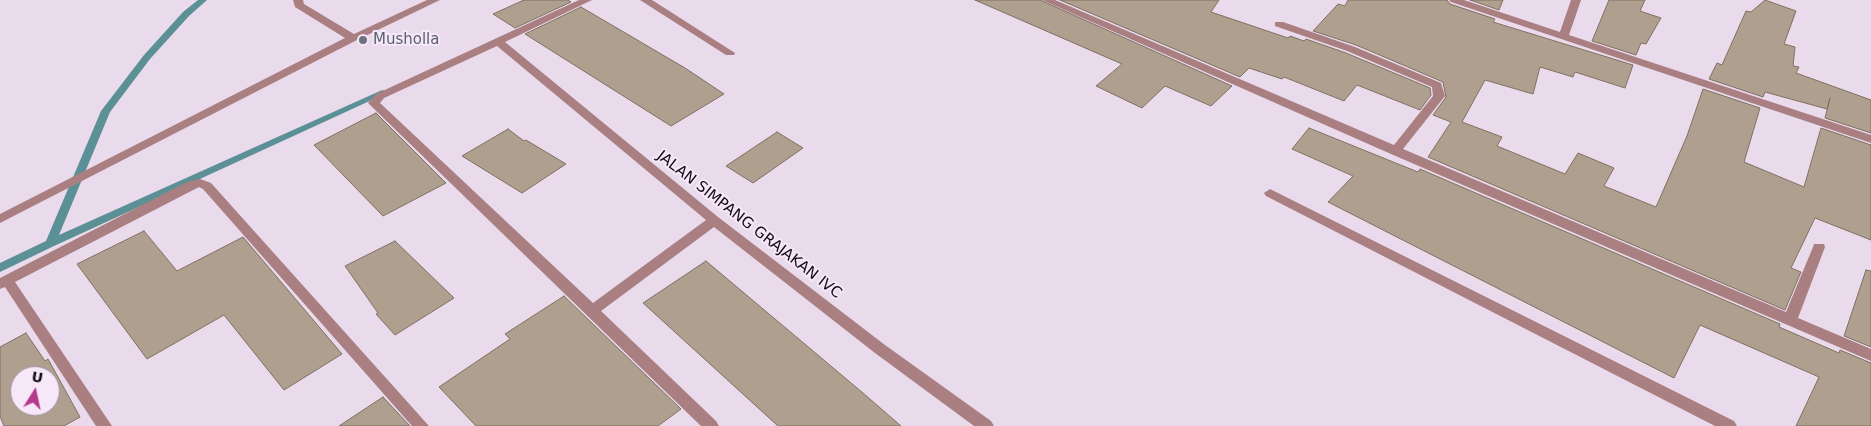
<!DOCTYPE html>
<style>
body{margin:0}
#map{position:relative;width:1871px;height:426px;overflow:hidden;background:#e9daec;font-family:"DejaVu Sans",sans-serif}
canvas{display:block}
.north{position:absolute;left:10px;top:366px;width:50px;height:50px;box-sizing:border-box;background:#f6e7f9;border:1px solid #9b909d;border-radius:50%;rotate:10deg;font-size:14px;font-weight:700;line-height:20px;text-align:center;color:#120d13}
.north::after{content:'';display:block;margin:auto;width:18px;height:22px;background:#b73a89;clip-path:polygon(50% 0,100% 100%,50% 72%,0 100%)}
</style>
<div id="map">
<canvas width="1871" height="426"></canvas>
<div class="north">U</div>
</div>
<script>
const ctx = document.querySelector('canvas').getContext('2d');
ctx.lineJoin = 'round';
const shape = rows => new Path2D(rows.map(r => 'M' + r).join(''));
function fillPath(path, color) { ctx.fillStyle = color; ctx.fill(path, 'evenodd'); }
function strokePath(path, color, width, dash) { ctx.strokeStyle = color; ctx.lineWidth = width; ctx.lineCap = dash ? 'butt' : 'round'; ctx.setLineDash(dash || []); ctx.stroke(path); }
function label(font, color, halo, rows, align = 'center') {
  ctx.font = font + ' "DejaVu Sans",sans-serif'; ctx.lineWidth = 4; ctx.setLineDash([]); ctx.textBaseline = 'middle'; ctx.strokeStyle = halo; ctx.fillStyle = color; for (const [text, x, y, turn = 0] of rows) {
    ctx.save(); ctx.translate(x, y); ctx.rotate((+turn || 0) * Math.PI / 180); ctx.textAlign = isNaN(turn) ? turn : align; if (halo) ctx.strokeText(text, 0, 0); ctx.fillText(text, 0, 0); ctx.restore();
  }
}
fillPath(shape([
 [198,0,207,0,189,16,150,59,110,112,59,235,380,91,383,90,387,93,54,246,0,272,0,263,46,241,101,111,144,55,183,12,198,0]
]), '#5b9096');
const building = shape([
 [524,0,568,0,571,2,515,28,493,14,524,0],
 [975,0,1040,0,1232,86,1211,106,1165,86,1142,108,1096,86,1122,64,975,0],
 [1060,0,1219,0,1211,12,1288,38,1290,36,1304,41,1306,39,1346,53,1430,88,1431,95,1420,110,1357,85,1344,101,1284,77,1282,79,1249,68,1240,77,1060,0],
 [1348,0,1447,0,1450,4,1495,19,1493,22,1633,65,1625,88,1575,72,1573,77,1540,67,1533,94,1485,80,1462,122,1502,137,1497,146,1565,174,1578,153,1614,168,1604,186,1656,207,1687,136,1703,89,1760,108,1744,162,1804,187,1821,128,1871,145,1871,240,1815,218,1791,268,1801,272,1785,310,1428,157,1451,122,1433,115,1446,97,1443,82,1356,45,1313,31,1338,4,1345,6,1348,0],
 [1470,0,1503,0,1499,10,1470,0],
 [1609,0,1645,0,1640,11,1661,18,1646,44,1641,43,1636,55,1592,41,1609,0],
 [1765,0,1796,11,1784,44,1795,47,1793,66,1799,67,1796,73,1871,100,1871,133,1825,118,1830,98,1827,109,1765,92,1763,97,1709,79,1717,63,1722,65,1746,11,1751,12,1765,0],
 [581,7,685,68,724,94,671,126,525,34,581,7],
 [376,113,446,183,383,216,314,145,376,113],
 [1309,128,1418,172,1420,169,1780,324,1779,327,1839,353,1840,350,1871,363,1871,426,1796,426,1819,377,1700,325,1674,378,1328,202,1353,176,1292,149,1309,128],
 [508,129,524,141,526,140,566,164,522,193,462,156,508,129],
 [777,132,803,148,753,183,726,166,777,132],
 [144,231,177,271,243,237,342,354,284,390,224,315,147,359,77,264,144,231],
 [395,241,454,298,395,335,376,314,378,313,345,266,395,241],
 [706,261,863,393,901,426,778,426,643,303,706,261],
 [1866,270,1871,271,1871,347,1844,336,1866,270],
 [564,296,681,409,658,426,476,426,439,387,510,339,505,334,564,296],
 [26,333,45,361,48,359,80,417,64,426,4,426,0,416,0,347,26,333],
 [20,376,50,376,50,406,20,406,20,376],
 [383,397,410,426,339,426,383,397]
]);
fillPath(building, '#af9f8f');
strokePath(building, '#7f7061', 1);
fillPath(shape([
 [293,0,303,0,304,4,354,34,427,0,440,0,357,40,0,223,0,214,345,38,295,7,293,0],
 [579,0,592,0,505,42,718,217,885,345,991,421,994,426,974,426,875,353,714,227,601,311,716,421,719,426,701,426,368,103,376,94,579,0],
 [497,46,706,220,593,303,380,103,384,98,497,46],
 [640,0,652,0,735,53,734,55,726,55,640,0],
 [1042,0,1055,0,1394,145,1433,96,1432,87,1347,51,1275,26,1275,22,1283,22,1355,47,1441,83,1445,96,1403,149,1786,312,1813,247,1814,244,1824,244,1825,247,1798,318,1871,349,1871,361,1391,154,1042,0],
 [1449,0,1464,0,1560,32,1571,0,1581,0,1569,35,1871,135,1871,143,1451,2,1449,0],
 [200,179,211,183,429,426,412,426,203,189,199,187,15,282,112,426,96,426,5,287,0,289,0,278,187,182,200,179],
 [1270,189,1734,421,1737,426,1715,426,1266,196,1264,193,1270,189]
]), '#a97f81');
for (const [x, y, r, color] of [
 [363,40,5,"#6b7280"]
]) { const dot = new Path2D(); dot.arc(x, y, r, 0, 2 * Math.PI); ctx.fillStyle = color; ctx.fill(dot); strokePath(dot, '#f6e7f9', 2); }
label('15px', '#5b616d', '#f6e7f9', [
 ["Musholla",373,40]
], 'left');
label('15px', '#120d13', '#f6e7f9', [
 ["JALAN SIMPANG GRAJAKAN IVC",749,225,38]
]);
</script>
